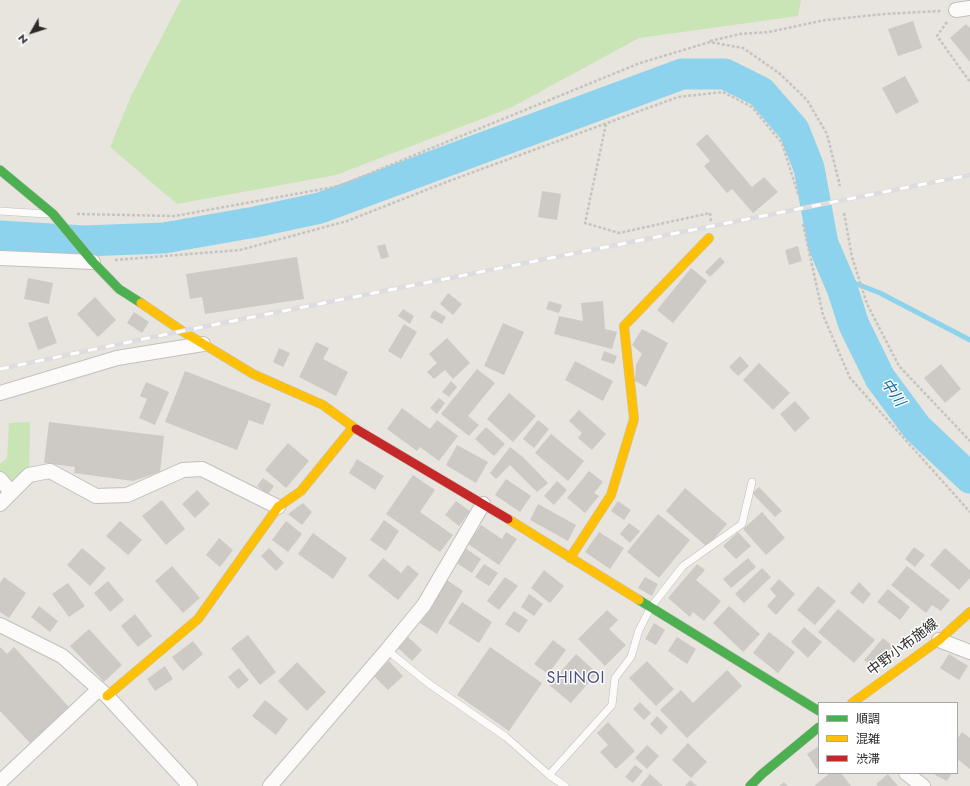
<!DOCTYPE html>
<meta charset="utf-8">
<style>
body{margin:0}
#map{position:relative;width:970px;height:786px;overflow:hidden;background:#e8e4de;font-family:Jost,"Noto Sans JP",sans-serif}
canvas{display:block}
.legend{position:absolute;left:818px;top:702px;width:140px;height:72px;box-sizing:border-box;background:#fff;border:1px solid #a9a9a9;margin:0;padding:5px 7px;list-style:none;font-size:12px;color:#292929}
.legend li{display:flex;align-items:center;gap:8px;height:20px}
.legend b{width:20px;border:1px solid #a9a9a9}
.north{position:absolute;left:12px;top:12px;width:40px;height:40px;-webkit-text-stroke:3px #fff;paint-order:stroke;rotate:231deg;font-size:11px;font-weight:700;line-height:16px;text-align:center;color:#292929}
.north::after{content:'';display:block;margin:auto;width:14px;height:18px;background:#292929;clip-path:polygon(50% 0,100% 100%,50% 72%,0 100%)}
</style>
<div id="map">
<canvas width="970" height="786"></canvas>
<ul class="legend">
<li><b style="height:5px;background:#4caf50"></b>順調</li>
<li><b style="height:5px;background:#ffc107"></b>混雑</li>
<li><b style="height:5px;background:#c62828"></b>渋滞</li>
</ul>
<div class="north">N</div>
</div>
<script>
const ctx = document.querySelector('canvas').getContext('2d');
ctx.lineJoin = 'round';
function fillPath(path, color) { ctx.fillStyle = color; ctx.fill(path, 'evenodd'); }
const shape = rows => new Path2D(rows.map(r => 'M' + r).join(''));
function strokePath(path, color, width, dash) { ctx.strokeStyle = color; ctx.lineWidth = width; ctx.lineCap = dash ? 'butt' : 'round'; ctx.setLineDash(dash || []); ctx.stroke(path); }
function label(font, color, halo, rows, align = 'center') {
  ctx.font = font + ' Jost,"Noto Sans JP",sans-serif'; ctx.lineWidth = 3; ctx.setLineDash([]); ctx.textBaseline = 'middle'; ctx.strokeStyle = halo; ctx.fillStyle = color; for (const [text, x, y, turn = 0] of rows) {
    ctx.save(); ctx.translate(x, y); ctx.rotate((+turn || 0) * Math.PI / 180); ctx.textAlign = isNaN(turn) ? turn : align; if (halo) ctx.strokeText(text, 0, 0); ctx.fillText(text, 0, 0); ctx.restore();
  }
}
fillPath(shape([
 [181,0,801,0,798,16,639,38,510,108,336,175,177,204,110,147,132,94],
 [30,422,29,475,0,504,0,464,7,458,9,423]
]), '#c9e5b5');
strokePath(shape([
 [842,288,857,284,880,293,970,340]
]), '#8ed3ed', 5);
strokePath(shape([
 [0,236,84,241,164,238,255,222,320,208,682,74,725,74,761,92,794,130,809,168,823,244,842,288,854,325,880,378,917,428,970,478]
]), '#8ed3ed', 31);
fillPath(shape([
 [913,21,922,48,898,56,888,29],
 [966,24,970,28,970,62,950,38],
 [905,76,919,102,896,114,882,88],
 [707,134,752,187,764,177,778,192,753,213,732,189,727,193,704,166,710,161,696,144],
 [542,191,561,194,557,220,538,217],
 [385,244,389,257,381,259,377,246],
 [798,246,802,261,789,265,785,250],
 [297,257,304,299,205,314,202,297,190,299,186,274],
 [720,257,725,262,710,277,705,272],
 [691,268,707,281,673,323,657,310],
 [28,278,53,283,49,304,24,299],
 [448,293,462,304,453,315,440,304],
 [95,297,116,320,98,337,77,314],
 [549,301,562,305,559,313,546,309],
 [603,301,605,329,617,332,612,349,554,334,559,316,583,321,581,303],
 [403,309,414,316,410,324,398,316],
 [434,310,446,317,442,324,430,317],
 [134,312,149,322,142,333,127,323],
 [47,316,57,343,38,350,28,323],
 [503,323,524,332,504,375,484,366],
 [404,324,417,332,401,359,388,351],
 [642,329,668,343,646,387,635,381,636,365,642,354,632,345],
 [447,338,470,363,453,379,445,370,434,379,427,372,437,363,429,354],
 [316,342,329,348,323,359,348,372,336,396,299,377],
 [279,348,290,353,283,367,273,362],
 [604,351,617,356,614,364,601,360],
 [740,356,749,366,738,376,729,367],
 [575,361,613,381,603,401,565,380],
 [759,363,790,393,773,410,743,380],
 [941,364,961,389,945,403,924,378],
 [477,369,495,383,468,416,479,425,469,436,441,414],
 [185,371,271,404,263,425,249,420,237,450,165,422],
 [451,381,457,387,449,397,442,392],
 [146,382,169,392,155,425,139,418,147,399,140,396],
 [509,393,536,416,513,442,487,419],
 [439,398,445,403,437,414,430,408],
 [795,401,810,418,795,432,780,414],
 [402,408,430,429,437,420,458,436,439,461,420,447,417,451,387,429],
 [579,410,606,434,592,450,578,438,582,433,569,421],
 [538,420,549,429,534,448,523,439],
 [49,422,164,436,160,472,133,481,74,473,75,467,44,463],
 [486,427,505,444,494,456,475,439],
 [551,434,584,461,568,481,535,453],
 [288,443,309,461,286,488,265,470],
 [457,445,488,462,476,483,446,465],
 [510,447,523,457,548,483,537,492,510,465,496,479,490,473],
 [357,459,384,476,375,490,349,473],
 [589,471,603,482,594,493,599,496,585,513,567,498],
 [413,475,435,490,420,512,453,535,440,552,386,514],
 [263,478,274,486,268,494,257,486],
 [506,479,531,496,520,512,495,495],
 [557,481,567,490,554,505,544,496],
 [759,487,782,511,775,517,752,493],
 [685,488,727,524,707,547,666,511],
 [197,490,210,504,195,518,182,504],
 [162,500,185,529,166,545,142,516],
 [456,501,470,511,459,526,445,515],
 [618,501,631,510,624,520,611,511],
 [303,503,312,512,302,525,288,514],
 [538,504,576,525,568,541,530,520],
 [762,512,785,538,766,555,743,529],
 [658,514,690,540,659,578,627,552],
 [384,520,399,531,386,551,370,540],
 [120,521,142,540,128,555,106,536],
 [286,521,302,534,288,552,272,540],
 [629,523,640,531,630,543,620,534],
 [481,525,502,539,506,532,517,539,499,565,468,544],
 [599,532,624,548,610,569,585,552],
 [738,532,751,546,736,559,723,546],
 [313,533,347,558,333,579,298,554],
 [219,538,233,550,220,567,206,555],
 [914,547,925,555,915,567,905,559],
 [82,548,106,568,90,586,67,565],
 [269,548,284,563,276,571,261,556],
 [465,548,481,559,472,573,455,562],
 [945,548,970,570,970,578,959,590,930,565],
 [383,558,401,573,408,565,419,574,398,600,368,576],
 [748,558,756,567,731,588,723,579],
 [484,564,498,573,489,586,475,577],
 [697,564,705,570,696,580,721,601,704,621,693,612,690,617,668,598],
 [172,566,200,598,183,613,155,581],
 [907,566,950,600,941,611,932,605,926,613,891,585],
 [762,568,771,577,744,603,735,594],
 [544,570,564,586,550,603,531,588],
 [4,577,26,593,9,618,0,612,0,583],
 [505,577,518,586,499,610,487,601],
 [645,577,658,584,652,596,638,588],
 [779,579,795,594,776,615,767,606,776,596,770,589],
 [447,580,463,591,437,634,420,623],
 [108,581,124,600,110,612,94,593],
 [859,582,871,594,863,604,850,593],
 [68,583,85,606,69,617,52,594],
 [818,586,836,601,815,625,797,610],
 [888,589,910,607,900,620,877,602],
 [529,594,543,604,534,616,521,607],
 [462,602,492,622,479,643,448,623],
 [39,606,58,621,50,632,31,617],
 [729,606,760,634,743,652,713,623],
 [838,609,875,640,854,663,818,632],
 [607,610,618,620,609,629,626,645,605,666,578,639],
 [514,611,528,620,519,633,505,624],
 [135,614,152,636,138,647,121,626],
 [654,623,665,630,656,645,645,639],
 [804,627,822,642,808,658,791,642],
 [89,629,122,665,104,682,70,646],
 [769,632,795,652,778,673,753,653],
 [248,635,276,672,260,685,231,648],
 [408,637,422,650,412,661,398,648],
 [677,637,696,649,687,664,668,651],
 [883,638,896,649,882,666,878,662,873,667,864,660],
 [553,640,566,650,548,674,534,664],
 [193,641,203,654,183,671,172,657],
 [0,647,7,654,14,647,69,707,30,743,0,711],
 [490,647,542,683,509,731,457,695],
 [576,654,597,673,571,703,549,685],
 [949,654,968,666,959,680,940,668],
 [389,661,403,676,388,690,374,676],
 [647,661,674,689,656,706,629,678],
 [297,662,326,692,307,711,278,681],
 [165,666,173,679,155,691,147,679],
 [239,668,249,680,238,689,228,677],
 [727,670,742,686,687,738,660,710,681,690,693,703],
 [265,700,288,719,276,735,252,716],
 [640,702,651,713,644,720,633,709],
 [657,716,668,727,661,735,650,724],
 [608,722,635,751,616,769,600,752,608,745,597,733],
 [962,732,970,738,970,769,957,759,957,739],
 [688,743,707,762,691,778,672,760],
 [647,745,659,756,647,769,635,758],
 [819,746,819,768,817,769,807,754],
 [635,765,643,771,633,783,625,777],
 [830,773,841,773,851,786,814,786],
 [936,773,952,773,947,781,935,775],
 [650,774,663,786,640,786],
 [888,774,898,786,878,786,876,784],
 [690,780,697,786,685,786],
 [784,782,788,786,779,786]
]), '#cdcac5');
const lane = shape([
 [0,211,46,214],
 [387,650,428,683,506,737,549,775,565,786],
 [549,775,612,705,615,678,631,657,639,630,651,607,683,566,742,524,752,482]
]);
const street = shape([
 [956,10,970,8],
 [0,258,93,262],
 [0,393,117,358,203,344],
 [0,479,11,492],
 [0,504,29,475,50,471,96,496,127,495,183,470,202,469,278,507],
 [0,625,62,656,107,696,190,786],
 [939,640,970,652],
 [906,773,923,786],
 [0,782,99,689],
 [270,786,387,650,424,605,483,504]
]);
const fast = shape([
 [0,170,53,214,93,262,119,289,141,303],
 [639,600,819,711],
 [750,786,762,774,819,727]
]);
const slow = shape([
 [141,303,182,331,253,374,323,405,356,429],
 [508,519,639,600],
 [570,558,611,495,634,419,624,326,709,238],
 [107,696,198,619,278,507,301,491,353,427],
 [852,703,939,640,970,612]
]);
const jam = shape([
 [356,429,508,519]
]);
strokePath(lane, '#c1c0c0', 8);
strokePath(street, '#c1c0c0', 16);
strokePath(fast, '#c1c0c0', 10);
strokePath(slow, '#c1c0c0', 10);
strokePath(jam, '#c1c0c0', 10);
strokePath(shape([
 [947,22,937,36,970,82],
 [710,41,740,34,769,32,825,20,884,14,941,11],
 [606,124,585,223,619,233,710,213,711,222],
 [844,213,852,257,867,304,899,366,970,441],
 [77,214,175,216,339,186,640,63,710,42,743,48,779,73,807,100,827,134,840,186],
 [803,224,823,315,850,378,970,512],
 [115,260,240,250,347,221,449,181,678,97,723,92,752,107,782,143,798,194]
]), '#c4c4c3', 2.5, [3, 2]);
strokePath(lane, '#fcfbfa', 7);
strokePath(street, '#fcfbfa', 14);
strokePath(fast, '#4caf50', 9);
strokePath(slow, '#ffc107', 9);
strokePath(jam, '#c62828', 9);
const rail = shape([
 [0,369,182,331,970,175]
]);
strokePath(rail, '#dddcde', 4.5);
strokePath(rail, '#fff', 3, [9]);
label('14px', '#292929', '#fff', [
 ["中野小布施線",903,648,-37]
]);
label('italic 15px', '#08699f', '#fff', [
 ["中川",892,393,55]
]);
ctx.letterSpacing = '1px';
label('16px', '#48507c', '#fff', [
 ["SHINOI",576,679]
]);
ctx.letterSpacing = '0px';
</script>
